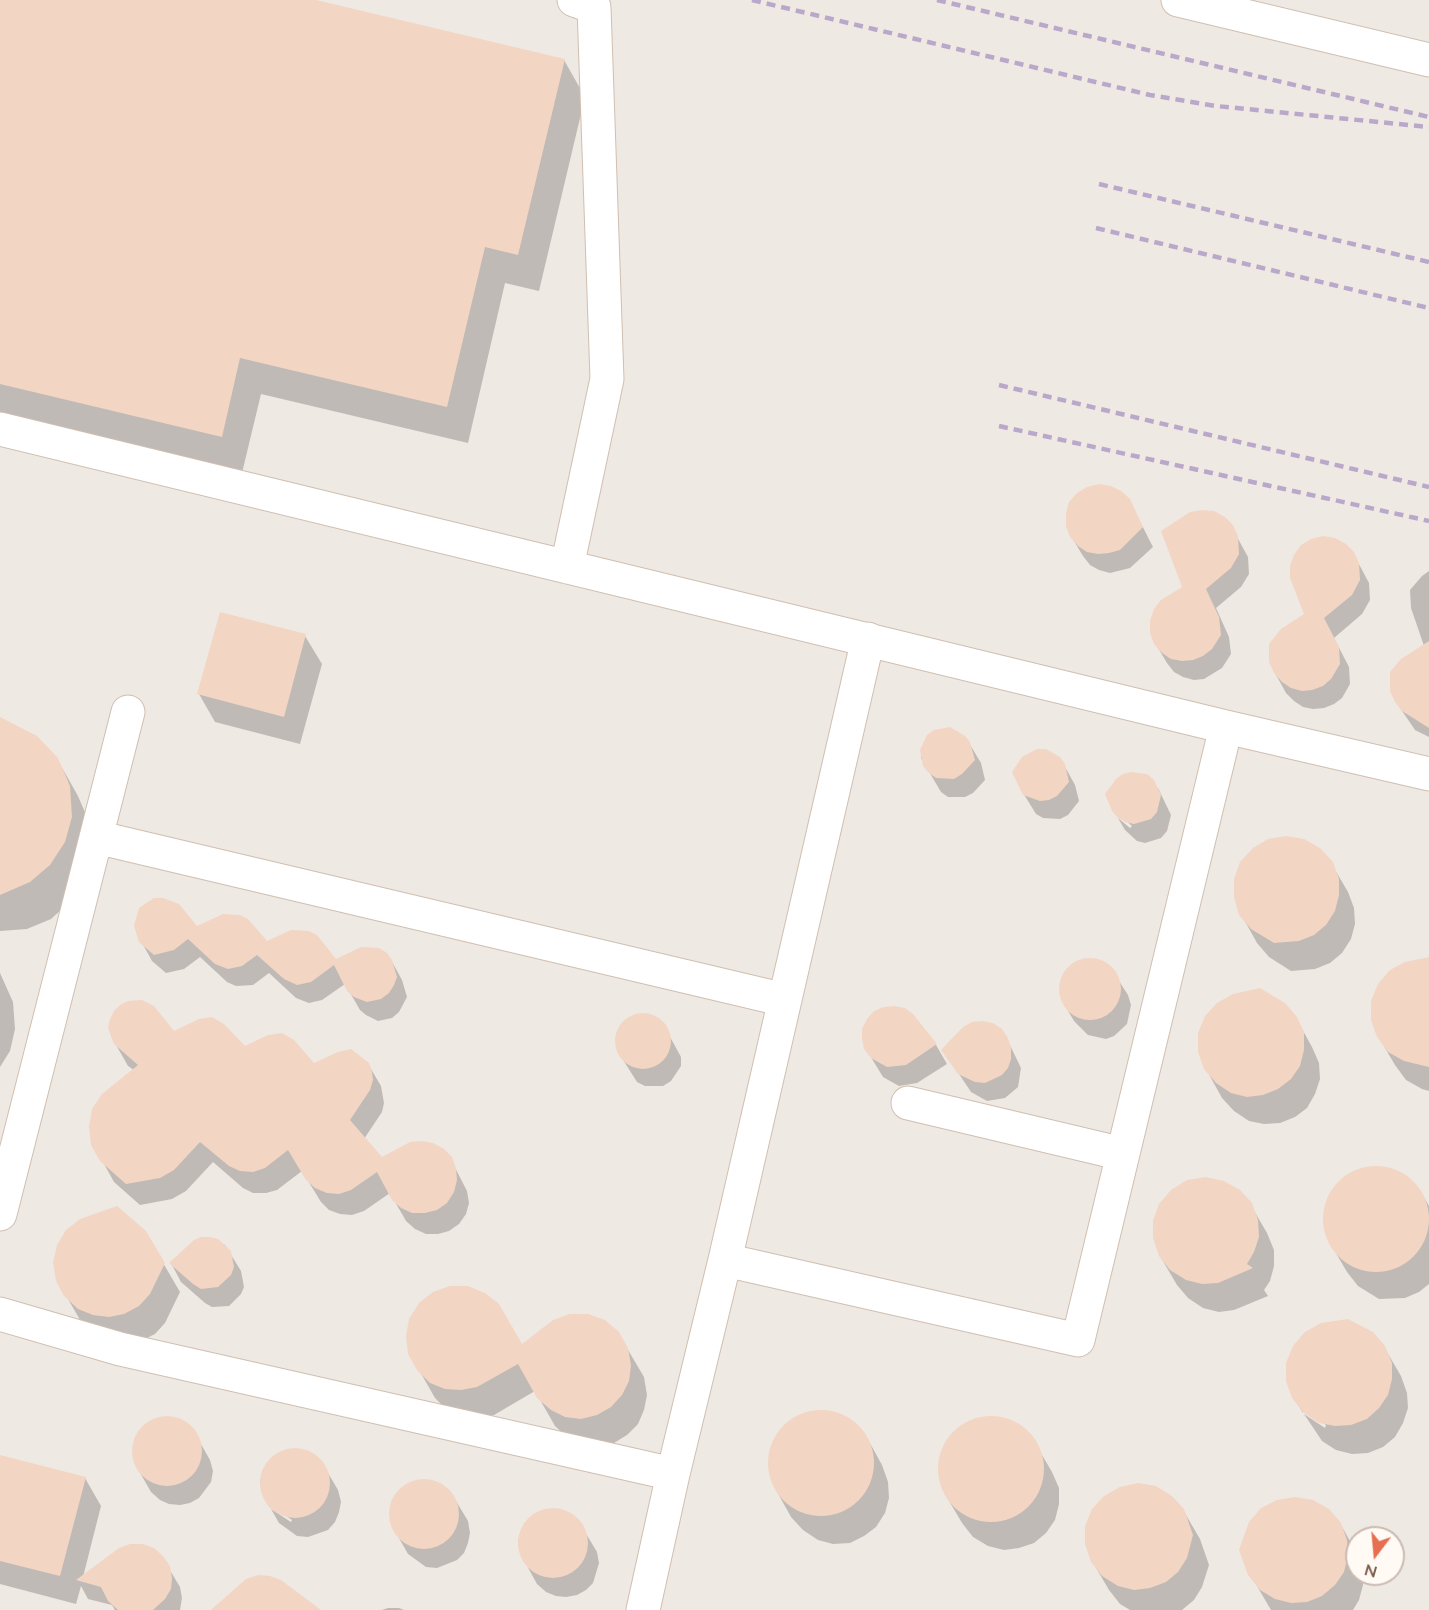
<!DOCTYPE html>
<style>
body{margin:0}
#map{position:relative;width:1429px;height:1610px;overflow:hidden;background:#fdf6ec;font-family:Lato,sans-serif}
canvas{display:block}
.north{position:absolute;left:1345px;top:1526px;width:60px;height:60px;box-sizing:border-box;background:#fffaf3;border:2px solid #cabbb1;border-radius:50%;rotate:196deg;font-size:16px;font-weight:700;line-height:24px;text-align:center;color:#7a5c4d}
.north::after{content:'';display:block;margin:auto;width:21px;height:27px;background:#e76f51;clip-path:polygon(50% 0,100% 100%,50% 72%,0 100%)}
</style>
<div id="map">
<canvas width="1429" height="1610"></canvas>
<div class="north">N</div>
</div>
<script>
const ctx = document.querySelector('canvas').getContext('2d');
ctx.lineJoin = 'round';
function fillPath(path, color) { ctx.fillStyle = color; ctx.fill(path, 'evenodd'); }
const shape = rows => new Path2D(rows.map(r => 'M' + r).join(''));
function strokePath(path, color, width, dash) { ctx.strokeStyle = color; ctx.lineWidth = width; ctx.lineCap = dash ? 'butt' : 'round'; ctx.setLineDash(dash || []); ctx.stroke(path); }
fillPath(shape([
 [0,0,1429,0,1429,1610,0,1610],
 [1357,1538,1393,1538,1393,1574,1357,1574]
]), '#efe9e4');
fillPath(shape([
 [0,0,310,0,564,60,585,97,539,291,505,283,468,443,261,394,242,473,0,415],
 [1129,500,1153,547,1130,568,1110,573,1099,570,1090,565,1083,556,1071,536],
 [1231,526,1248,557,1249,574,1241,587,1216,608,1229,637,1231,654,1222,668,1204,679,1194,680,1183,677,1174,672,1167,663,1155,643,1184,587],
 [1353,553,1369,583,1370,600,1362,614,1334,638,1349,667,1350,684,1342,698,1334,704,1324,708,1313,709,1303,707,1294,701,1286,693,1275,673,1305,615],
 [1429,571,1429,737,1415,730,1396,702,1424,646,1411,608,1410,590,1422,576],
 [305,636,322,664,300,744,215,722,199,694],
 [0,722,57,759,78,796,90,824,71,901,51,919,27,929,0,931],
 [950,729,958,732,969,743,981,763,985,780,973,793,965,797,948,797,941,792,921,758,921,750],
 [1064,765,1075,785,1079,801,1068,815,1060,819,1043,818,1036,814,1020,788],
 [1158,788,1171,815,1167,831,1161,838,1145,843,1137,841,1125,830,1118,818,1130,828,1132,826,1116,812],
 [1331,863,1348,892,1354,908,1355,924,1351,939,1342,953,1330,963,1315,969,1291,971,1269,957,1257,943,1241,914],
 [197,928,335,961,391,960,402,980,407,997,399,1012,392,1018,378,1021,366,1015,360,1010,345,984,322,1000,309,1003,296,998,269,973,253,985,236,986,227,982,200,957,184,969,166,973,152,961,141,941],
 [1092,960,1110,967,1128,995,1131,1005,1127,1024,1114,1036,1106,1039,1088,1035,1074,1021,1063,1002,1060,992,1061,982,1065,972,1072,965,1081,961],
 [1429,961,1429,1091,1422,1089,1406,1080,1395,1065,1378,1036],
 [0,973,13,1002,15,1029,10,1051,0,1067],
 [638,1015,655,1017,662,1022,681,1057,681,1066,671,1081,663,1086,645,1086,637,1082,620,1055,616,1039,618,1030,622,1023],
 [912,1015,936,1045,947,1064,917,1083,899,1086,883,1077,866,1049],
 [1296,1018,1312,1047,1319,1063,1320,1079,1315,1094,1307,1108,1295,1117,1280,1123,1264,1124,1249,1121,1234,1111,1222,1098,1206,1069],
 [173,1032,314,1064,368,1064,381,1086,384,1103,382,1112,364,1139,382,1159,450,1158,467,1191,469,1203,466,1214,459,1224,449,1231,438,1234,426,1234,415,1229,406,1221,390,1193,364,1211,352,1215,340,1214,329,1210,321,1202,302,1171,277,1190,266,1193,253,1193,243,1188,213,1162,186,1191,172,1199,140,1205,114,1182,93,1144,134,1070,128,1066,111,1036],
 [1007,1039,1021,1068,1018,1087,1005,1098,987,1101,971,1092,943,1050],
 [1376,1167,1393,1170,1409,1179,1421,1192,1429,1206,1429,1284,1419,1292,1405,1298,1379,1299,1358,1286,1347,1272,1330,1243,1325,1226,1325,1209,1331,1192,1343,1179,1358,1170],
 [1250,1204,1267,1233,1274,1250,1274,1266,1270,1281,1264,1290,1268,1296,1234,1310,1219,1312,1203,1308,1188,1298,1177,1285,1160,1256],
 [145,1232,180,1292,165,1323,155,1334,141,1341,83,1325,57,1280],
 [210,1238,225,1245,241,1271,244,1287,241,1294,229,1306,212,1307,205,1303,181,1282,171,1263],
 [618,1333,644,1377,647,1395,644,1410,638,1424,627,1435,614,1443,598,1446,568,1438,555,1426,535,1391,494,1415,478,1418,448,1411,435,1398,410,1354,522,1347],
 [1384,1347,1401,1376,1407,1393,1408,1408,1403,1423,1395,1437,1383,1447,1368,1453,1352,1454,1336,1450,1322,1441,1304,1414,1325,1428,1326,1425,1303,1410,1303,1413,1294,1398],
 [820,1411,838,1414,853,1423,866,1436,882,1465,888,1482,889,1498,885,1513,876,1527,864,1536,850,1543,833,1544,818,1540,803,1530,791,1517,775,1488,769,1471,769,1453,776,1437,788,1423,803,1414],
 [991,1417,1008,1420,1023,1429,1035,1443,1052,1472,1059,1488,1059,1504,1055,1520,1046,1533,1034,1543,1019,1548,1004,1550,988,1546,973,1537,962,1523,945,1494,939,1477,939,1459,946,1442,957,1429,973,1420],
 [161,1418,173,1418,184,1422,193,1430,210,1460,213,1471,211,1482,199,1498,190,1503,180,1505,169,1504,160,1500,151,1492,134,1462,133,1450,135,1439,141,1429,150,1421],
 [289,1449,301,1449,321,1461,338,1490,341,1502,339,1512,335,1522,328,1530,308,1537,297,1536,279,1523,271,1509,291,1522,292,1520,270,1505,270,1508,262,1493,260,1481,263,1470,270,1460,278,1453],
 [0,1456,85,1478,101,1506,83,1577,162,1557,180,1587,182,1598,180,1610,115,1610,112,1605,88,1599,81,1586,76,1604,0,1584],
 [418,1480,430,1480,441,1484,450,1491,468,1521,470,1533,468,1543,464,1553,457,1560,437,1568,426,1567,408,1554,391,1524,390,1512,392,1500,399,1491,407,1484],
 [547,1509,559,1510,570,1514,579,1522,597,1552,599,1563,593,1583,586,1590,577,1595,566,1597,556,1596,546,1592,537,1584,520,1553,518,1542,521,1531,527,1521,536,1513],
 [1183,1510,1200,1539,1209,1565,1202,1587,1194,1600,1182,1610,1130,1610,1120,1604,1109,1590,1092,1561],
 [1340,1523,1357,1554,1357,1574,1363,1574,1363,1585,1359,1600,1353,1610,1271,1610,1250,1574],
 [388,1608,399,1608,404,1610,382,1610]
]), '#0003');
fillPath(shape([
 [0,0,316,0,565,59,518,255,485,247,447,407,240,358,222,437,0,384],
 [1099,484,1111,486,1121,491,1130,499,1143,527,1120,550,1109,553,1098,554,1087,552,1078,546,1070,537,1066,526,1066,513,1069,502,1077,493,1087,487],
 [1202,510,1214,511,1225,517,1233,525,1238,536,1239,554,1231,568,1206,589,1219,617,1221,635,1212,649,1203,656,1193,660,1182,661,1171,659,1162,653,1154,644,1150,633,1150,621,1154,609,1161,600,1182,587,1161,531,1190,512],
 [1323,536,1335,538,1346,544,1354,552,1359,563,1360,580,1352,595,1324,618,1339,647,1340,664,1331,679,1323,686,1312,690,1302,691,1291,688,1282,682,1274,673,1269,662,1269,644,1281,629,1304,614,1290,578,1290,566,1294,555,1301,545,1311,539],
 [220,612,306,634,284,717,197,694],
 [1429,641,1429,728,1402,711,1395,702,1390,691,1390,672,1401,659],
 [0,717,37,736,58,758,70,786,72,817,65,842,50,865,30,882,0,895],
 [950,727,965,736,970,742,975,760,962,774,954,779,936,778,929,773,923,766,920,750,927,735,934,730],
 [1037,749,1046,749,1060,757,1065,764,1069,782,1057,796,1049,800,1040,801,1023,795,1012,772,1022,757],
 [1131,772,1147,774,1154,780,1161,795,1157,812,1151,819,1134,824,1125,822,1117,817,1112,811,1105,794,1116,779,1123,774],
 [1286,836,1304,839,1320,848,1333,862,1339,879,1339,895,1335,911,1326,925,1314,935,1299,941,1274,943,1251,929,1239,915,1234,897,1234,879,1240,862,1253,848,1268,839],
 [154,898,163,898,179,904,197,926,223,914,240,915,248,919,267,941,291,930,309,931,317,935,336,959,361,947,379,948,387,953,392,960,397,977,394,985,389,993,381,999,367,1002,354,997,347,991,334,965,311,982,297,985,284,979,257,955,242,966,228,969,215,964,188,939,174,950,154,955,139,942,134,926,139,908],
 [1429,957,1429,1067,1404,1061,1388,1052,1377,1037,1371,1020,1371,1001,1378,984,1390,970,1405,962],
 '1059 989a31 31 0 1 1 62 0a31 31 0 1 1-62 0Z',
 [1260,988,1285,1003,1297,1017,1304,1033,1304,1050,1300,1066,1291,1079,1278,1089,1263,1095,1247,1097,1231,1093,1216,1083,1204,1069,1198,1052,1198,1033,1205,1016,1217,1003,1233,994],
 [142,1000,154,1006,174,1031,199,1019,212,1017,224,1024,245,1046,268,1035,282,1033,294,1040,314,1063,338,1052,351,1049,369,1063,372,1072,373,1080,370,1090,350,1120,382,1157,410,1142,422,1141,433,1143,444,1149,452,1157,456,1168,457,1180,454,1192,447,1203,437,1210,425,1213,412,1213,401,1208,392,1200,377,1172,351,1190,339,1194,327,1193,315,1188,306,1180,288,1150,265,1168,253,1172,240,1171,229,1166,200,1142,174,1170,160,1178,126,1184,100,1161,91,1145,89,1127,92,1109,102,1094,138,1065,114,1044,108,1028,110,1019,114,1011,120,1005,128,1001],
 [894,1006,905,1008,913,1014,937,1044,906,1065,887,1067,871,1058,864,1049,862,1039,862,1029,867,1019,874,1011,884,1007],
 '615 1041a28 28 0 1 1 56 0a28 28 0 1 1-56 0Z',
 [982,1021,993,1023,1002,1029,1008,1038,1011,1048,1011,1059,1008,1068,1002,1075,985,1083,975,1082,958,1074,941,1050,963,1027,972,1022],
 '1323 1219a53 53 0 1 1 106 0a53 53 0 1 1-106 0Z',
 [1206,1177,1224,1181,1240,1190,1252,1203,1258,1220,1259,1237,1254,1252,1247,1264,1253,1268,1218,1283,1202,1284,1186,1280,1170,1270,1159,1256,1153,1238,1153,1221,1159,1204,1171,1190,1187,1180],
 [117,1206,146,1231,165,1263,150,1294,139,1306,124,1314,109,1317,93,1315,78,1309,64,1296,56,1281,53,1263,57,1245,66,1230,80,1219],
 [201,1237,210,1237,218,1239,231,1251,234,1267,231,1275,218,1287,201,1289,193,1284,169,1263,194,1240],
 [450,1286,468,1286,485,1293,499,1304,522,1344,553,1320,570,1314,588,1314,605,1320,619,1332,628,1348,631,1365,629,1381,622,1395,611,1407,597,1415,581,1419,565,1417,551,1410,537,1398,518,1364,477,1387,461,1390,445,1389,430,1383,417,1370,408,1354,406,1336,409,1319,419,1303,433,1292],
 [1348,1319,1373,1332,1385,1346,1392,1363,1392,1379,1388,1395,1379,1408,1367,1419,1351,1425,1335,1426,1319,1423,1304,1413,1292,1398,1286,1381,1286,1363,1293,1346,1305,1332,1321,1323],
 '768 1463a53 53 0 1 1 106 0a53 53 0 1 1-106 0Z',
 '132 1451a35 35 0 1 1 70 0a35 35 0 1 1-70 0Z',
 '938 1469a53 53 0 1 1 106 0a53 53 0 1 1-106 0Z',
 '260 1483a35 35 0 1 1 70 0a35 35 0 1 1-70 0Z',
 [0,1455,86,1477,60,1576,0,1561],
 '389 1514a35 35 0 1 1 70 0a35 35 0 1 1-70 0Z',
 [1138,1483,1156,1486,1172,1496,1184,1509,1193,1535,1187,1558,1178,1572,1166,1582,1150,1588,1134,1590,1118,1586,1102,1576,1091,1562,1085,1544,1085,1526,1092,1509,1104,1496,1120,1487],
 [1295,1497,1313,1500,1329,1509,1341,1523,1347,1540,1348,1556,1344,1572,1335,1585,1322,1596,1307,1602,1291,1603,1275,1599,1260,1590,1248,1575,1239,1550,1249,1522,1261,1508,1277,1500],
 '518 1543a35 35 0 1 1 70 0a35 35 0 1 1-70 0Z',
 [130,1544,143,1544,154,1548,163,1556,170,1566,172,1578,171,1589,165,1599,153,1610,118,1610,108,1601,101,1587,76,1580,119,1548],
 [258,1575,270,1576,281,1580,321,1610,211,1610,246,1579]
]), '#f3d5c3');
const minor = shape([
 [1178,0,1429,60],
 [0,429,1226,727,1429,774],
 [567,567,607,379,594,7,574,0],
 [96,837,785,1000],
 [908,1103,1123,1154],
 [0,1214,128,712],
 [725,1260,1078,1340,1226,727],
 [0,1314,120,1349,673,1474,725,1260,868,639],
 [643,1610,673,1474]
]);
strokePath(minor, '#d1beb0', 35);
strokePath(minor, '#fff', 33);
strokePath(shape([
 [752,0,1150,95,1216,106,1429,127],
 [937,0,1429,117],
 [1099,184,1429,262],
 [1096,228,1429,308],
 [999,385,1429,487],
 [999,426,1429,521]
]), '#b9a8c9', 4.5, [9, 6]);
</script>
